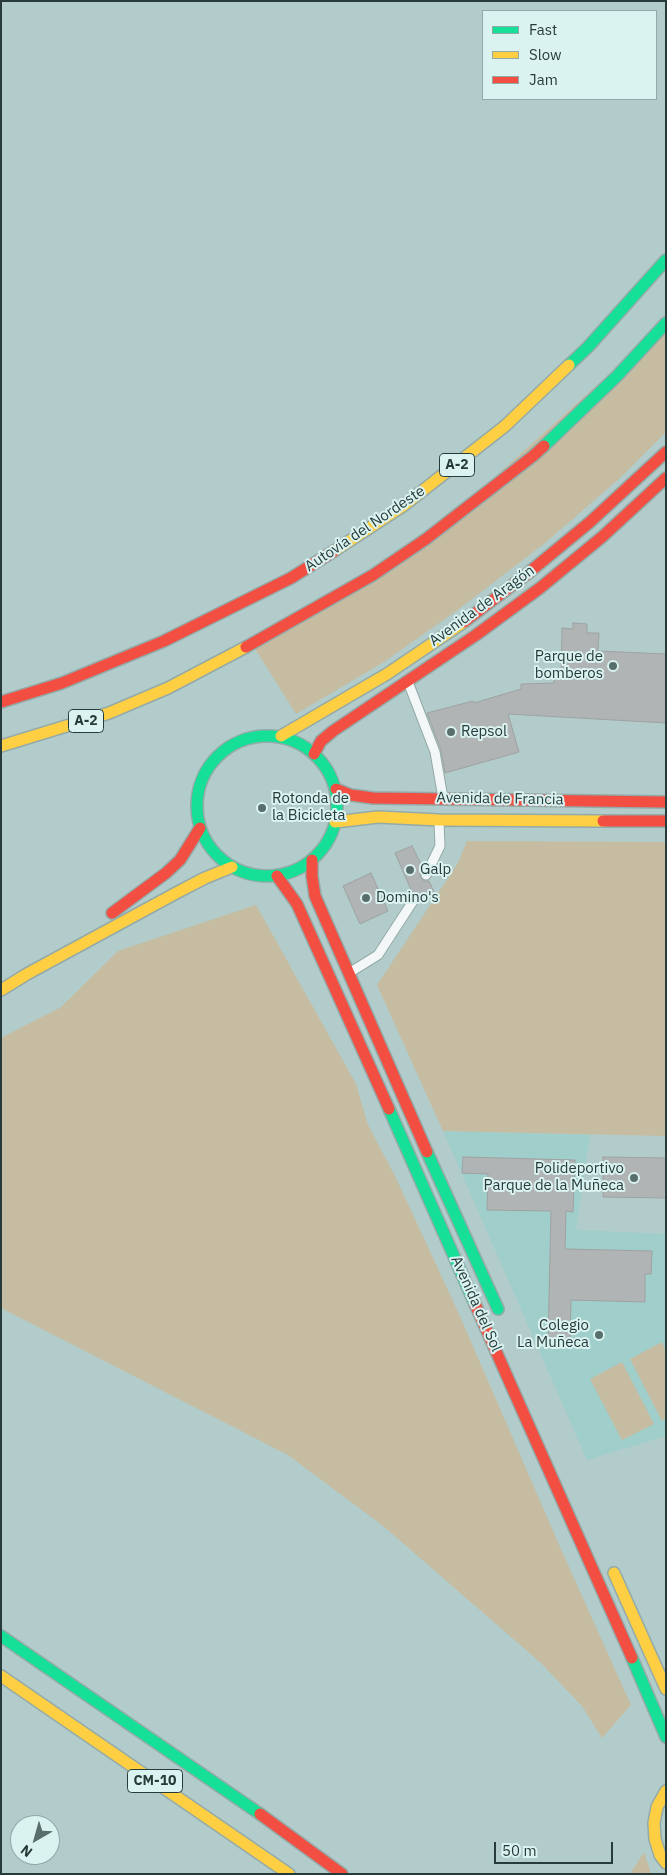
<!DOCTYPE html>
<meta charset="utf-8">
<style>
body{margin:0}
#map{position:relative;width:667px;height:1875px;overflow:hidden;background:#b1ccca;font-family:"IBM Plex Sans",sans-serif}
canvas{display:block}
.frame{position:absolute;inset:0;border:2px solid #263b3a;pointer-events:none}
.legend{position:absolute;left:482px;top:10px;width:175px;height:90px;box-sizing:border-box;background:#daf3f1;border:1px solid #92a9a8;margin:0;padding:6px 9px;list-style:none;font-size:15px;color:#263b3a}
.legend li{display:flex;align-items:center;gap:10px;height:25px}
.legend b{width:25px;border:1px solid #92a9a8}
.north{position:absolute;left:10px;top:1815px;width:50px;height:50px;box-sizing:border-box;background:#daf3f1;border:1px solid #92a9a8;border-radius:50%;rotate:218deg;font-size:14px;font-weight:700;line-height:20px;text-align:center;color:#263b3a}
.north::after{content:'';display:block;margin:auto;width:18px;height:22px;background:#576e6c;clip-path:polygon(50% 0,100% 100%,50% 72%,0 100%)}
.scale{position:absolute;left:494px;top:1842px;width:119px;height:22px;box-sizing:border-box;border:2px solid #263b3a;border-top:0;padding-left:6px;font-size:15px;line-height:18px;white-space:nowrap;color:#263b3a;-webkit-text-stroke:4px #daf3f1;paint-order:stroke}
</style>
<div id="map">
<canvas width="667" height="1875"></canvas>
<div class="frame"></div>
<ul class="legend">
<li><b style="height:6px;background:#16e098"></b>Fast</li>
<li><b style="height:6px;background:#ffcf43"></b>Slow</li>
<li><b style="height:6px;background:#f24e42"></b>Jam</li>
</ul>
<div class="north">N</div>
<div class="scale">50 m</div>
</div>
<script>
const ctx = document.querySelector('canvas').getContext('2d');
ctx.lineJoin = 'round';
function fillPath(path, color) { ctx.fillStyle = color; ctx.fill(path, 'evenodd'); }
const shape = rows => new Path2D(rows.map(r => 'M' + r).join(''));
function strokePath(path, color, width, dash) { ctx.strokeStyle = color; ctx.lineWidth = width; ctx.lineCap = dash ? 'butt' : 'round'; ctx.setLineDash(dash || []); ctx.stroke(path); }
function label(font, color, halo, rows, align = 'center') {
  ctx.font = font + ' "IBM Plex Sans",sans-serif'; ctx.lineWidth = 4; ctx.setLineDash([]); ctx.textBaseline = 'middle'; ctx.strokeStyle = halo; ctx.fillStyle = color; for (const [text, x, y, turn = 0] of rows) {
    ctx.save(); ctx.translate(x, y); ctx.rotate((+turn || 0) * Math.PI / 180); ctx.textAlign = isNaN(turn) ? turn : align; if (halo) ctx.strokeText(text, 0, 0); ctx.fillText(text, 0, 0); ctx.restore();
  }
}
fillPath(shape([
 [443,1131,590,1135,576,1230,666,1234,666,1436,587,1460]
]), '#a0cecb');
fillPath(shape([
 [666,323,666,432,619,479,545,543,459,609,384,662,296,714,252,644,426,539],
 [467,841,666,842,666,1136,443,1131,377,985,458,863],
 [256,905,356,1084,368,1125,396,1178,459,1314,560,1547,631,1705,602,1738,582,1706,541,1663,382,1525,288,1455,1,1308,1,1038,61,1007,118,951],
 [662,1342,666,1351,666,1418,662,1421,630,1359],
 [622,1362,654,1424,622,1440,590,1379],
 [644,1852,651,1874,630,1874]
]), '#c6bca1');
const building = shape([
 [573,623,587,624,587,633,599,633,598,651,666,654,666,723,508,714,519,752,445,773,441,750,427,713,473,701,474,703,521,689,521,684,554,683,554,679,561,679,562,628,573,629,573,623],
 [412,846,423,868,420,873,421,878,424,881,429,881,434,892,421,898,418,893,412,892,395,853,412,846],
 [371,873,388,911,360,924,343,886,371,873],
 [463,1157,575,1160,573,1212,566,1211,565,1249,652,1251,651,1274,645,1274,645,1302,571,1300,570,1344,548,1344,551,1211,487,1210,488,1174,462,1173,463,1157],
 [603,1157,666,1158,666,1198,603,1197,603,1157]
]);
fillPath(building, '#b0b4b4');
strokePath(building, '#9ea2a2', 1);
const lane = shape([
 [408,682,435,752,443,798],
 [426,875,440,846,439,822],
 [349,973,378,955,415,898]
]);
const fast = shape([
 [569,365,588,347,666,260],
 [544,446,617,376,666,323],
 '197 806a70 70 0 1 1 140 0a70 70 0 1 1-140 0Z',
 [389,1109,475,1304],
 [427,1152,498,1309],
 [1,1636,260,1814],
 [632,1658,666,1737]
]);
const slow = shape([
 [334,551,403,506,505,426,569,365],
 [281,736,387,674,464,622],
 [1,746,109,713,168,688,246,647],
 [335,822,378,817,439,820,603,821],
 [1,990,27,974,178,892,205,878,232,867],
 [614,1573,666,1689],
 [1,1676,289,1874],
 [666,1791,657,1807,654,1823,655,1839,660,1855,666,1863]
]);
const jam = shape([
 [464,622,527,574,590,522,666,452],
 [246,647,373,575,426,539,533,456,544,446],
 [1,702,62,683,164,641,291,578,334,551],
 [314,754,321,741,333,731,476,635,540,588,602,537,666,478],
 [336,789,351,795,373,798,666,802],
 [603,821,666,821],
 [312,860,312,876,315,896,427,1152],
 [277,876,297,904,389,1109],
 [112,913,166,873,180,860,200,828],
 [475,1304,632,1658],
 [260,1814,342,1874]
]);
strokePath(lane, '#94aaa8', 11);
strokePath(fast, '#94aaa8', 14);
strokePath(slow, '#94aaa8', 14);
strokePath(jam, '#94aaa8', 14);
strokePath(lane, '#f3f7f7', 9);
strokePath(fast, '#16e098', 11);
strokePath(slow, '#ffcf43', 11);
strokePath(jam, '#f24e42', 11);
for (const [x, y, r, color] of [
 [613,666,5,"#576e6c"],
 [451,732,5,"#576e6c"],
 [262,808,5,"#576e6c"],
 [410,870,5,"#576e6c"],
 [366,898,5,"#576e6c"],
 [634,1178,5,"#576e6c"],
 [599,1335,5,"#576e6c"]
]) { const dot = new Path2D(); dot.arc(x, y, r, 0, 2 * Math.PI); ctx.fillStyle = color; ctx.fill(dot); strokePath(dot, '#daf3f1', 2); }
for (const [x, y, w] of [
 [457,465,35],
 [86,721,35],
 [155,1781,55]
]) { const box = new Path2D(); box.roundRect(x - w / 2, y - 11.5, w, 23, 4); ctx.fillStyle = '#daf3f1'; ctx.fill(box); strokePath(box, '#263b3a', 1); }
label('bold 14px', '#263b3a', null, [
 ["A-2",457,465],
 ["A-2",86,721],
 ["CM-10",155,1781]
]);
label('15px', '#263b3a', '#daf3f1', [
 ["Autovía del Nordeste",365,529,-34],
 ["Avenida de Aragón",482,606,-36],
 ["Avenida de Francia",500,799,1],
 ["Avenida del Sol",476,1304,66]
]);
label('15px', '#263b3a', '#daf3f1', [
 ["Parque de",603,657,"right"],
 ["bomberos",603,674,"right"],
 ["Repsol",461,732],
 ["Rotonda de",272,799],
 ["la Bicicleta",272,816],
 ["Galp",420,870],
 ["Domino's",376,898],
 ["Polideportivo",624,1169,"right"],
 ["Parque de la Muñeca",624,1186,"right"],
 ["Colegio",589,1326,"right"],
 ["La Muñeca",589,1343,"right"]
], 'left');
</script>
